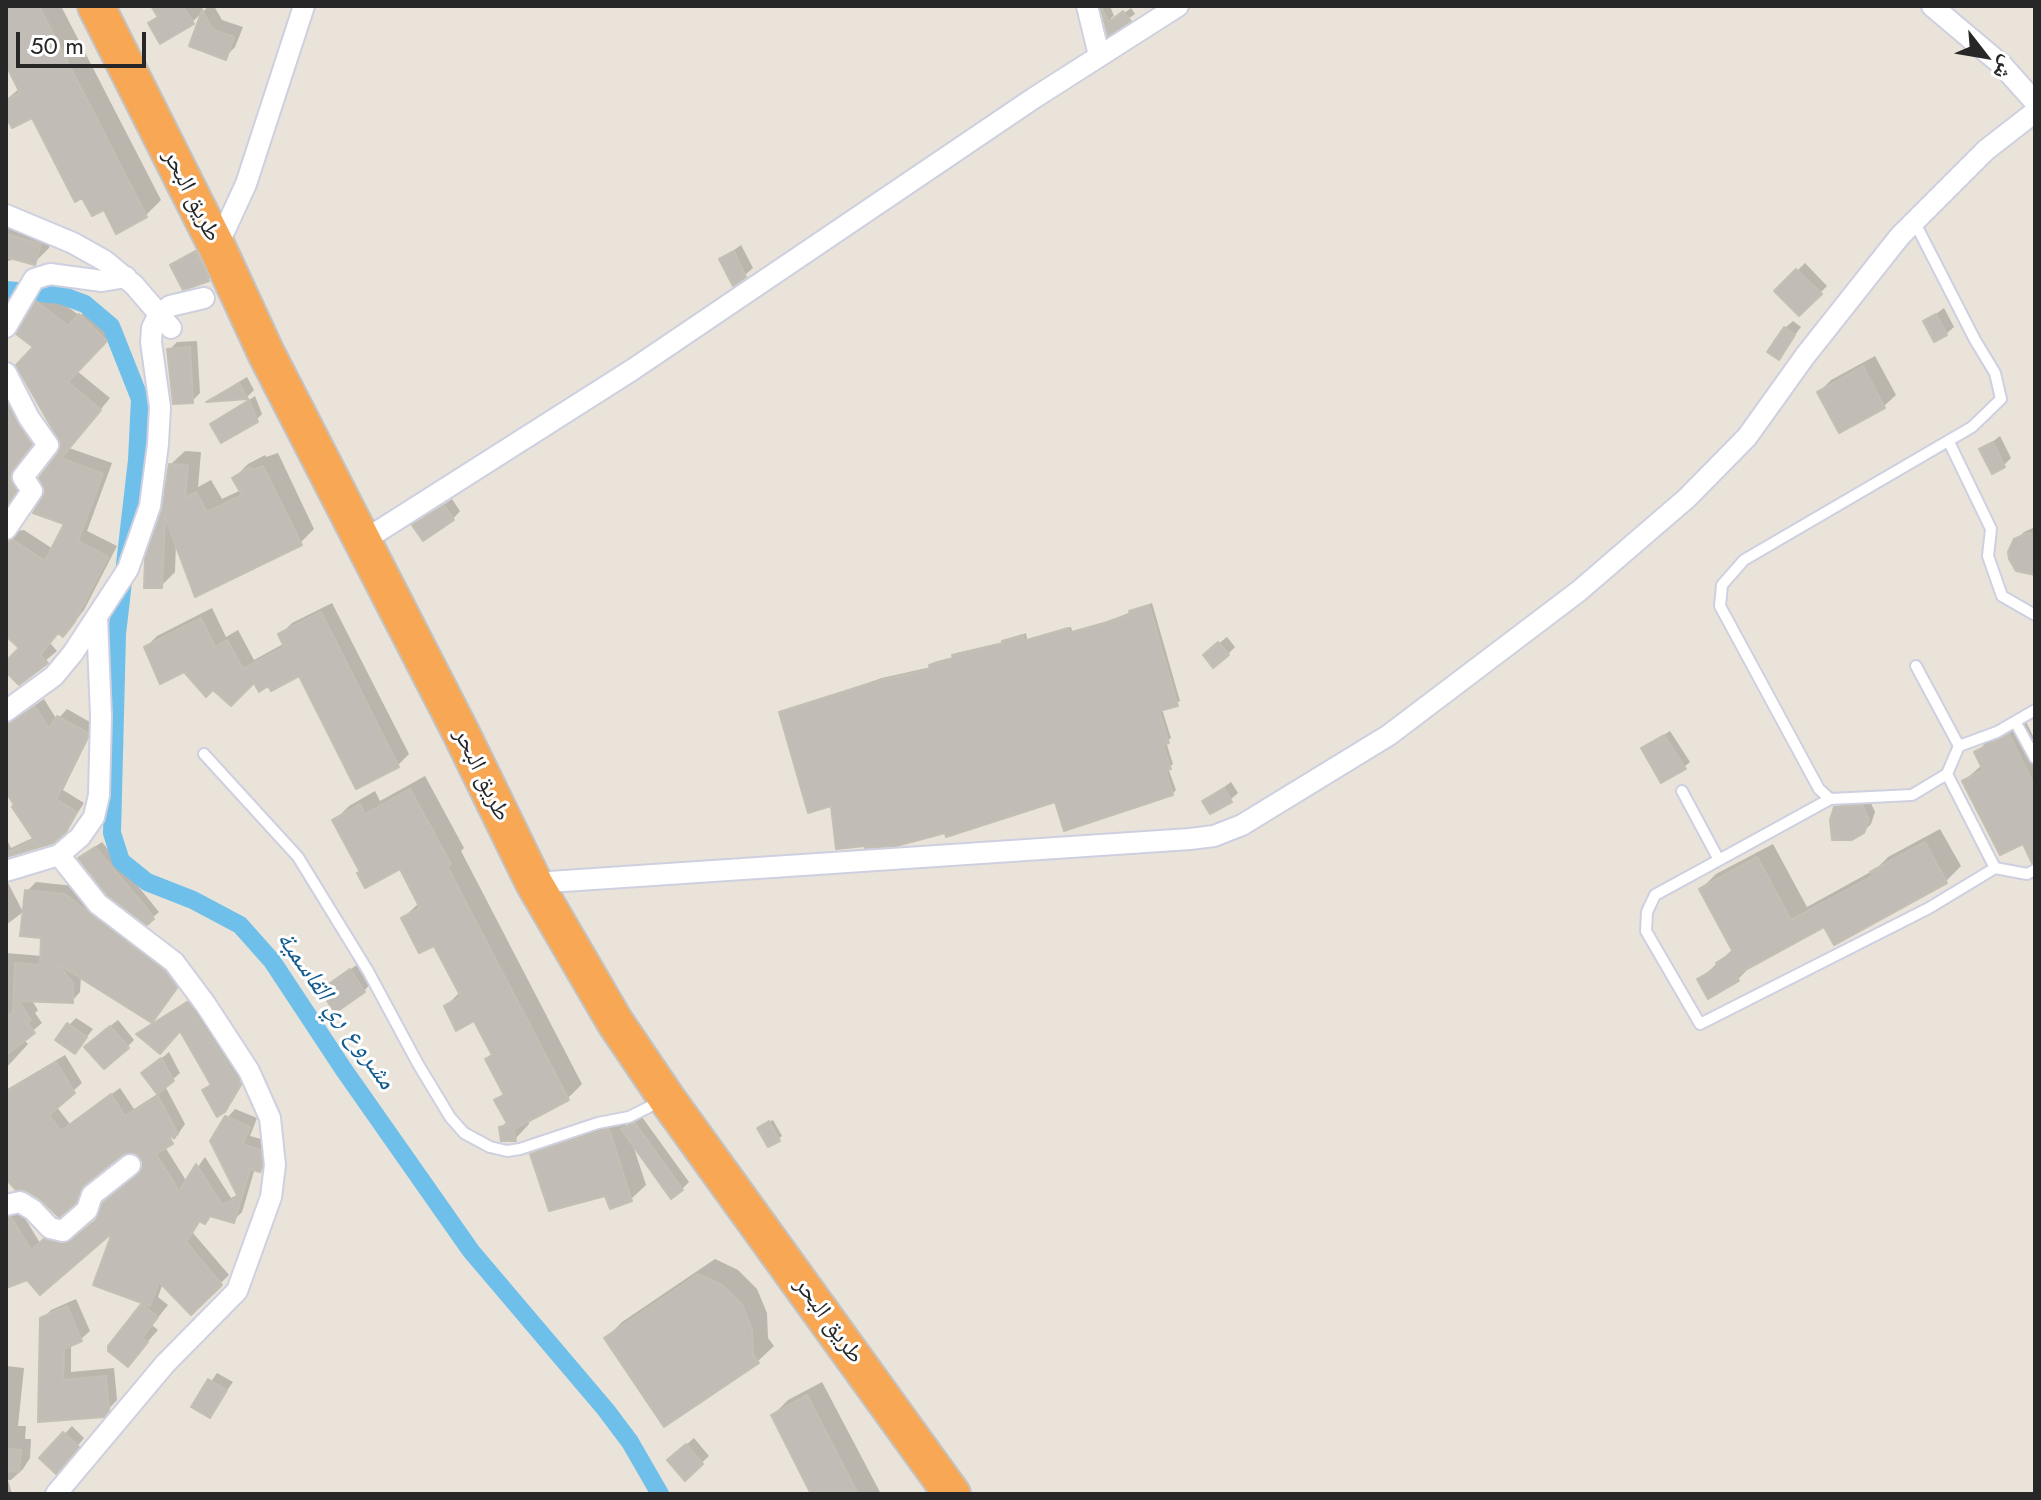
<!DOCTYPE html>
<meta charset="utf-8">
<style>
body{margin:0}
#map{position:relative;width:2041px;height:1500px;overflow:hidden;background:#e9e3d9;font-family:Jost,"Noto Naskh Arabic",sans-serif}
canvas{display:block}
.frame{position:absolute;inset:0;border:8px solid #272727;pointer-events:none}
.north{position:absolute;left:1945px;top:16px;width:80px;height:80px;-webkit-text-stroke:6px #fff;paint-order:stroke;rotate:121deg;font-size:22px;font-weight:700;line-height:32px;text-align:center;color:#272727}
.north::after{content:'';display:block;margin:auto;width:28px;height:36px;background:#272727;clip-path:polygon(50% 0,100% 100%,50% 72%,0 100%)}
.scale{position:absolute;left:16px;top:32px;width:130px;height:36px;box-sizing:border-box;border:4px solid #272727;border-top:0;padding-left:10px;font-size:24px;line-height:28px;white-space:nowrap;color:#272727;-webkit-text-stroke:6px #fff;paint-order:stroke}
</style>
<div id="map">
<canvas width="2041" height="1500"></canvas>
<div class="frame"></div>
<div class="north">ش</div>
<div class="scale">50 m</div>
</div>
<script>
const ctx = document.querySelector('canvas').getContext('2d');
ctx.lineJoin = 'round';
function fillPath(path, color) { ctx.fillStyle = color; ctx.fill(path, 'evenodd'); }
const shape = rows => new Path2D(rows.map(r => 'M' + r).join(''));
function strokePath(path, color, width, dash) { ctx.strokeStyle = color; ctx.lineWidth = width; ctx.lineCap = dash ? 'butt' : 'round'; ctx.setLineDash(dash || []); ctx.stroke(path); }
function label(font, color, halo, rows, align = 'center') {
  ctx.font = font + ' Jost,"Noto Naskh Arabic",sans-serif'; ctx.lineWidth = 6; ctx.setLineDash([]); ctx.textBaseline = 'middle'; ctx.strokeStyle = halo; ctx.fillStyle = color; for (const [text, x, y, turn = 0] of rows) {
    ctx.save(); ctx.translate(x, y); ctx.rotate((+turn || 0) * Math.PI / 180); ctx.textAlign = isNaN(turn) ? turn : align; if (halo) ctx.strokeText(text, 0, 0); ctx.fillText(text, 0, 0); ctx.restore();
  }
}
fillPath(shape([
 [6,6,61,6,161,200,146,215,104,207,33,115,6,113,6,100,20,88,6,60],
 [154,6,201,6,204,11,208,6,214,6,222,20,243,27,235,47,225,57,203,12,192,22,151,23,159,15],
 [1102,6,1110,6,1114,16,1111,18,1111,23,1131,8,1135,14,1109,32],
 [6,216,54,229,49,248,34,263,14,257,10,261,6,260],
 [741,245,753,268,745,275,722,259],
 [203,246,215,272,208,279,184,287,172,266,179,259],
 [1805,263,1827,286,1799,314,1777,291],
 [6,286,16,287,6,303],
 [48,292,80,316,91,305,116,330,77,371,110,398,69,448,112,463,87,531,117,546,84,610,73,624,59,631,50,643,57,651,19,683,6,669,6,664,22,648,6,633,6,541,16,531,24,530,53,549,66,523,47,492,63,444,36,346,38,303],
 [1944,308,1954,327,1946,334,1926,321],
 [1793,321,1801,327,1778,357,1785,328],
 [197,341,200,393,192,401,170,349,177,342],
 [1875,356,1896,395,1884,406,1840,430,1819,392,1831,380],
 [247,377,254,390,247,397,211,399],
 [6,394,40,433,22,458,19,466,25,480,6,510],
 [255,396,262,414,256,420,212,425],
 [2000,436,2011,458,2004,465,1982,450],
 [185,451,201,452,198,487,211,480,222,499,241,490,234,478,248,464,265,455,266,457,278,453,314,529,300,543,176,542,175,572,161,586,164,510,170,465],
 [452,499,460,511,453,519,415,525],
 [2035,527,2035,570,2016,540,2024,532],
 [332,603,409,754,398,765,300,673,269,683,254,680,213,687,146,647,157,636,212,608,226,637,238,630,254,660,285,643,280,635,292,623],
 [1152,603,1180,701,1162,709,1171,738,1166,742,1173,764,1168,768,1176,790,1172,794,1056,799,946,830,833,804,781,713,882,678,931,667,934,662,954,657,957,653,1005,642,1026,633,1027,639,1071,627,1072,631,1109,621],
 [1227,637,1235,647,1228,654,1213,648],
 [44,699,57,720,67,709,95,725,63,790,84,803,73,820,52,842,6,855,6,844,8,842,11,848,35,837,6,788,6,725],
 [2025,720,2035,740,2035,853,1964,781,1983,764,1977,752,1992,736],
 [1670,731,1690,762,1684,767,1644,748],
 [425,776,464,848,461,851,582,1084,568,1098,529,1119,529,1124,515,1139,501,1127,508,1121,497,1101,505,1093,488,1059,493,1053,475,1019,446,1006,460,992,435,943,403,918,418,904,400,866,362,871,335,820,349,806,375,791,380,801],
 [1231,782,1238,793,1230,800,1205,801],
 [1869,799,1875,812,1871,824,1863,832,1836,808,1844,801],
 [1940,829,1961,866,1946,881,1825,924,1754,963,1738,979,1699,980,1733,949,1701,889,1716,874,1773,844,1807,907,1876,869,1888,857],
 [102,842,159,912,152,918,87,852],
 [6,879,23,912,6,925],
 [36,882,74,886,184,978,152,1021,81,976,80,992,72,1001,31,999,38,1010,35,1013,42,1023,23,1039,28,1044,6,1068,6,953,42,956,43,936,27,891],
 [358,964,371,983,364,991,322,990],
 [195,996,247,1076,232,1102,224,1110,204,1090,212,1082,181,1028,139,1033],
 [76,1018,93,1029,75,1052,69,1025],
 [118,1020,134,1040,127,1047,94,1039],
 [169,1052,180,1073,165,1086,185,1124,174,1140,167,1129,165,1147,187,1182,205,1157,231,1198,239,1194,227,1118,235,1109,257,1118,250,1136,268,1141,268,1161,260,1170,255,1168,242,1212,234,1220,212,1214,205,1222,201,1220,193,1233,229,1275,191,1312,163,1283,158,1297,168,1305,152,1325,158,1330,128,1364,110,1347,145,1302,117,1226,28,1278,6,1285,6,1206,20,1210,40,1243,54,1232,70,1236,82,1233,148,1170,145,1164,136,1151,121,1153,91,1177,84,1192,74,1201,41,1197,6,1176,6,1090,65,1055,82,1083,56,1106,70,1124,120,1088,134,1109,159,1093,144,1073],
 [623,1116,626,1126,634,1119,642,1117,689,1182,682,1189,632,1142,646,1185,631,1199,607,1193,533,1155,547,1140],
 [773,1120,782,1136,778,1139,763,1125],
 [715,1259,738,1270,757,1289,767,1313,768,1338,774,1346,758,1361,664,1425,606,1338,622,1322],
 [76,1299,90,1331,81,1339,71,1344,71,1372,114,1368,117,1400,103,1415,40,1420,42,1319,51,1310],
 [6,1366,24,1368,18,1426,26,1426,25,1439,31,1439,30,1458,23,1469,11,1480,8,1480,12,1494,6,1494],
 [217,1373,233,1382,210,1415,194,1406],
 [822,1382,881,1494,814,1494,773,1415,788,1400],
 [72,1426,84,1438,63,1464,42,1458],
 [694,1438,709,1456,685,1478,677,1453]
]), '#0003');
strokePath(shape([
 [6,290,61,295,85,304,111,326,140,399,137,460,117,634,112,833,121,861,147,882,193,900,240,925,272,961,344,1070,471,1251,606,1410,630,1442,660,1494]
]), '#6ebfe9', 18);
const building = shape([
 [6,6,39,6,147,217,116,234,104,210,92,216,82,198,75,202,32,118,12,128,6,117,6,100,20,93,6,65,6,6],
 [151,6,183,6,194,24,160,44,148,23,158,17,151,6],
 [1100,6,1109,22,1123,11,1131,21,1108,36,1100,6],
 [202,10,212,29,234,37,226,60,189,46,202,10],
 [6,234,41,244,35,265,6,257,6,234],
 [196,251,209,281,183,290,170,265,196,251],
 [734,251,746,277,733,286,719,259,734,251],
 [1796,269,1822,294,1799,316,1774,291,1796,269],
 [36,301,68,326,79,314,107,341,68,382,101,410,61,458,103,474,78,541,108,557,74,623,63,637,58,633,40,655,48,663,19,685,6,672,6,661,19,648,6,636,6,542,13,540,45,561,64,524,33,513,45,492,39,478,58,453,61,444,16,365,33,347,16,334,36,301],
 [1936,314,1947,335,1934,342,1923,321,1936,314],
 [1784,327,1795,335,1779,360,1767,352,1784,327],
 [190,347,193,403,173,404,167,349,190,347],
 [1863,366,1885,408,1839,433,1817,392,1863,366],
 [239,383,248,399,206,402,239,383],
 [249,400,258,422,221,443,210,424,249,400],
 [6,402,32,445,12,470,10,477,16,491,8,504,6,402],
 [1993,442,2005,467,1992,474,1979,449,1993,442],
 [169,464,188,465,185,498,196,492,207,512,242,495,232,478,250,467,252,470,263,466,302,545,195,597,165,517,162,588,144,588,145,558,162,510,169,464],
 [444,505,454,520,423,541,412,525,444,505],
 [2028,533,2035,534,2035,575,2016,571,2009,559,2008,552,2014,539,2028,533],
 [1149,605,1178,706,1159,711,1169,743,1163,745,1171,769,1166,771,1173,795,1064,831,1055,802,946,837,945,833,896,846,865,848,865,846,836,849,831,806,808,813,779,712,877,681,930,669,929,665,953,658,952,655,1003,643,1002,641,1023,635,1024,641,1068,628,1069,633,1104,623,1130,614,1129,611,1149,605],
 [321,612,399,767,356,789,299,676,271,691,268,686,259,692,254,683,231,706,213,690,206,697,184,672,160,684,144,647,201,618,215,647,227,640,243,669,284,647,278,634,321,612],
 [1218,642,1229,655,1213,668,1203,655,1218,642],
 [35,706,49,729,57,716,88,733,87,739,56,799,77,812,66,832,53,843,6,857,6,853,34,840,12,807,14,805,6,792,6,724,14,722,35,706],
 [2009,734,2035,787,2035,862,2032,863,2023,844,2000,855,1962,781,1983,770,1974,752,2009,734],
 [1664,735,1686,769,1661,783,1641,748,1664,735],
 [1224,788,1232,802,1210,814,1202,801,1224,788],
 [410,789,451,864,447,866,569,1100,514,1129,516,1141,501,1141,499,1127,508,1125,494,1100,504,1095,485,1059,492,1055,474,1021,456,1031,444,1006,461,997,434,946,419,953,401,918,420,908,400,869,365,888,357,873,360,872,332,820,360,804,365,814,410,789],
 [1862,805,1869,820,1864,833,1852,840,1832,840,1830,820,1834,807,1862,805],
 [1925,842,1947,883,1834,945,1824,927,1736,975,1739,981,1708,999,1697,979,1718,967,1716,963,1733,952,1699,889,1757,857,1791,920,1873,876,1870,872,1925,842],
 [95,847,149,911,154,919,147,925,107,895,78,858,95,847],
 [25,890,65,894,165,971,177,988,152,1023,58,964,73,983,73,1003,19,1001,31,1020,27,1022,35,1033,6,1055,6,1017,13,1012,15,963,40,965,41,938,20,936,25,890],
 [350,969,365,992,335,1013,320,990,350,969],
 [187,1002,241,1084,225,1112,217,1117,202,1090,211,1085,180,1031,160,1054,136,1034,187,1002],
 [67,1023,87,1037,75,1054,55,1040,67,1023],
 [110,1026,129,1048,104,1069,84,1047,110,1026],
 [161,1058,174,1081,157,1094,141,1073,161,1058],
 [56,1062,75,1093,49,1115,61,1131,111,1094,125,1116,158,1096,178,1134,170,1138,173,1144,156,1154,179,1191,196,1164,222,1205,238,1197,210,1141,225,1116,250,1127,243,1144,260,1150,262,1168,260,1172,250,1169,234,1223,210,1216,205,1224,199,1221,186,1242,222,1285,191,1315,159,1282,150,1306,93,1285,112,1233,40,1295,27,1280,6,1288,6,1218,11,1217,31,1250,44,1239,67,1243,96,1220,103,1203,142,1169,143,1162,136,1153,123,1154,84,1185,76,1203,59,1217,40,1199,27,1191,16,1190,6,1179,6,1092,56,1062],
 [769,1121,780,1141,768,1147,757,1128,769,1121],
 [635,1123,683,1190,671,1199,621,1129,635,1123],
 [609,1129,632,1201,610,1209,605,1196,549,1211,530,1154,609,1129],
 [698,1274,722,1285,742,1304,752,1330,753,1354,759,1363,664,1427,604,1338,698,1274],
 [141,1304,158,1317,142,1338,148,1342,128,1367,108,1351,108,1346,141,1304],
 [67,1306,82,1341,64,1349,63,1380,106,1376,109,1410,104,1417,38,1422,40,1318,67,1306],
 [208,1379,227,1390,210,1418,191,1407,208,1379],
 [807,1395,858,1494,811,1494,771,1415,807,1395],
 [63,1432,79,1447,56,1474,39,1458,63,1432],
 [686,1444,703,1464,685,1481,667,1460,686,1444],
 [6,1449,21,1450,19,1472,6,1471,6,1449]
]);
fillPath(building, '#c1bdb6');
strokePath(building, '#c4bfb3', 2);
const lane = shape([
 [1914,221,1975,340,1995,373,2001,399,1972,427,1744,560,1722,585,1720,606,1819,789,1830,799,1912,795,1947,774,1959,746,1916,666],
 [1949,442,1991,529,1988,556,2002,596,2035,615],
 [2016,723,2035,758],
 [1959,746,1997,732,2035,710],
 [204,754,298,857,368,971,418,1064,450,1117,464,1133,490,1147,507,1151,520,1149,598,1123,629,1117,661,1101],
 [1682,791,1719,860,1830,799],
 [1719,860,1655,895,1647,912,1646,931,1700,1024,1929,908,1995,868,1947,774],
 [1995,868,2027,874,2035,870]
]);
const street = shape([
 [1087,6,1099,55],
 [1932,6,2002,65,2035,102],
 [6,215,73,243,105,261,134,285,171,328],
 [217,247,246,184,304,6],
 [6,327,34,279,50,274,102,281,126,277],
 [6,373,29,418,48,445,23,477,32,491,6,529],
 [363,541,632,370,1034,98,1178,6],
 [6,711,54,676,73,653,128,569,150,506,158,444,160,407,151,342,152,328,159,314,170,306,204,298],
 [6,871,59,855,80,837,94,817,99,795,101,716,97,618],
 [534,883,1190,839,1214,836,1242,825,1389,735,1579,591,1687,498,1747,437,1805,356,1900,236,1986,150,2035,112],
 [6,1205,20,1202,33,1210,50,1228,63,1231,87,1210,92,1195,130,1165],
 [56,1494,165,1364,237,1291,271,1197,275,1165,270,1118,249,1071,206,1005,174,962,98,904,59,855]
]);
const highway = shape([
 [96,6,217,247,266,353,461,733,534,883,615,1022,667,1099,952,1494]
]);
strokePath(lane, '#ced0e0', 14);
strokePath(street, '#ced0e0', 24);
strokePath(highway, '#c3c3c3', 40);
strokePath(lane, '#fff', 10);
strokePath(street, '#fff', 20);
strokePath(highway, '#f8a855', 36);
label('24px', '#272727', '#fff', [
 ["طريق البحر",191,196,63],
 ["طريق البحر",481,775,64],
 ["طريق البحر",828,1321,54]
]);
label('italic 26px', '#125b90', '#fff', [
 ["مشروع ري القاسمية",335,1011,55]
]);
</script>
